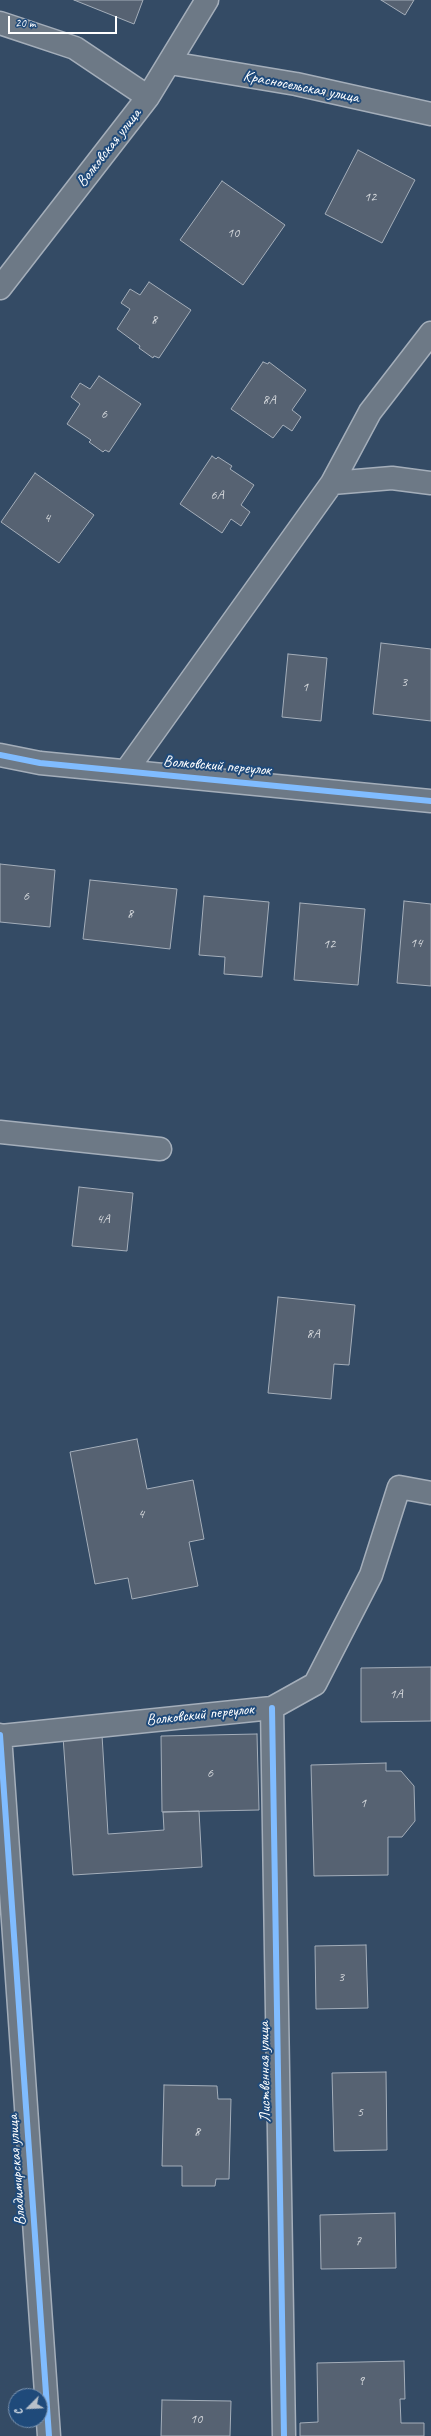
<!DOCTYPE html>
<meta charset="utf-8">
<style>
body{margin:0}
#map{position:relative;width:431px;height:2436px;overflow:hidden;background:#344b65;font-family:Caveat,sans-serif}
canvas{display:block}
.north{position:absolute;left:8px;top:2388px;width:40px;height:40px;box-sizing:border-box;background:#1f4a7a;border:1px solid #7992af;border-radius:50%;rotate:246deg;font-size:11px;font-weight:700;line-height:16px;text-align:center;color:#fff}
.north::after{content:'';display:block;margin:auto;width:14px;height:18px;background:#b8c0c9;clip-path:polygon(50% 0,100% 100%,50% 72%,0 100%)}
.scale{position:absolute;left:8px;top:16px;width:109px;height:18px;box-sizing:border-box;border:2px solid #fff;border-top:0;padding-left:5px;font-size:12px;line-height:14px;white-space:nowrap;color:#fff;-webkit-text-stroke:3px #1f4a7a;paint-order:stroke}
</style>
<div id="map">
<canvas width="431" height="2436"></canvas>
<div class="north">С</div>
<div class="scale">20 m</div>
</div>
<script>
const ctx = document.querySelector('canvas').getContext('2d');
ctx.lineJoin = 'round';
function fillPath(path, color) { ctx.fillStyle = color; ctx.fill(path, 'evenodd'); }
const shape = rows => new Path2D(rows.map(r => 'M' + r).join(''));
function strokePath(path, color, width, dash) { ctx.strokeStyle = color; ctx.lineWidth = width; ctx.lineCap = dash ? 'butt' : 'round'; ctx.setLineDash(dash || []); ctx.stroke(path); }
function label(font, color, halo, rows, align = 'center') {
  ctx.font = font + ' Caveat,sans-serif'; ctx.lineWidth = 4; ctx.setLineDash([]); ctx.textBaseline = 'middle'; ctx.strokeStyle = halo; ctx.fillStyle = color; for (const [text, x, y, turn = 0] of rows) {
    ctx.save(); ctx.translate(x, y); ctx.rotate((+turn || 0) * Math.PI / 180); ctx.textAlign = isNaN(turn) ? turn : align; if (halo) ctx.strokeText(text, 0, 0); ctx.fillText(text, 0, 0); ctx.restore();
  }
}
const building = shape([
 [74,0,143,0,134,24,74,0],
 [381,0,414,0,405,15,381,0],
 [358,150,415,180,382,243,325,214,358,150],
 [222,181,285,225,243,285,180,240,222,181],
 [149,282,191,310,159,358,154,356,153,358,139,348,140,346,117,329,130,309,121,303,130,289,140,295,149,282],
 [263,362,268,364,269,362,306,390,292,410,301,417,292,431,283,425,273,438,231,409,263,362],
 [99,376,141,404,109,452,105,450,103,452,89,442,91,440,67,424,80,404,71,397,80,383,90,389,99,376],
 [212,456,216,459,218,457,232,466,230,469,254,485,241,505,250,512,241,526,231,519,222,533,180,504,212,456],
 [35,473,94,515,59,563,1,522,35,473],
 [381,643,431,649,431,721,373,714,381,643],
 [288,654,327,658,321,721,282,717,288,654],
 [0,864,55,870,50,927,0,922,0,864],
 [90,880,177,889,170,949,83,939,90,880],
 [204,896,269,902,262,977,224,974,225,957,199,955,204,896],
 [404,901,431,904,431,986,397,983,404,901],
 [300,903,365,909,358,985,294,980,300,903],
 [79,1187,133,1193,127,1251,72,1246,79,1187],
 [278,1297,355,1305,349,1365,334,1364,331,1399,268,1393,278,1297],
 [137,1439,147,1489,193,1480,204,1539,189,1542,198,1586,132,1599,128,1578,95,1584,70,1452,137,1439],
 [431,1667,431,1721,361,1722,361,1668,431,1667],
 [257,1734,259,1810,162,1812,161,1736,257,1734],
 [102,1735,108,1834,164,1830,163,1812,199,1811,202,1867,73,1875,63,1737,102,1735],
 [386,1763,386,1771,401,1771,414,1786,415,1821,402,1837,388,1837,388,1875,314,1876,311,1765,386,1763],
 [366,1945,368,2008,316,2009,315,1946,366,1945],
 [386,2072,387,2150,334,2151,332,2073,386,2072],
 [164,2085,217,2086,218,2099,231,2099,229,2179,216,2179,215,2186,182,2186,182,2166,162,2166,164,2085],
 [395,2213,396,2268,321,2269,320,2215,395,2213],
 [404,2361,405,2399,400,2399,401,2423,424,2423,424,2436,300,2436,300,2423,318,2422,317,2363,404,2361],
 [162,2400,231,2401,230,2436,161,2436,162,2400]
]);
fillPath(building, '#566272');
strokePath(building, '#a4aeba', 1);
const minor = shape([
 [0,23,75,48,148,97],
 [170,63,296,84,431,114],
 [0,288,148,97,207,0],
 [332,483,392,478,431,483],
 [0,755,40,763,431,801],
 [126,771,332,483,370,412,431,333],
 [0,1132,160,1149],
 [272,1708,284,2436],
 [0,1735,49,2436],
 [0,1736,272,1708,315,1684,371,1575,399,1487,431,1493]
]);
strokePath(minor, '#a4aeba', 25);
strokePath(minor, '#6d7986', 22);
strokePath(shape([
 [0,755,40,763,431,801],
 [272,1708,284,2436],
 [0,1735,49,2436]
]), '#80bcff', 6);
label('14px', '#d5d8dc', null, [
 ["12",370,197],
 ["10",233,233],
 ["8",154,320],
 ["8А",269,400],
 ["6",104,414],
 ["6А",217,495],
 ["4",47,518],
 ["3",404,682],
 ["1",305,687],
 ["6",26,896],
 ["8",130,914],
 ["14",416,943],
 ["12",329,944],
 ["4А",103,1219],
 ["8А",313,1334],
 ["4",141,1514],
 ["1А",396,1694],
 ["6",210,1773],
 ["1",363,1803],
 ["3",341,1977],
 ["5",360,2112],
 ["8",197,2132],
 ["7",358,2241],
 ["9",361,2381],
 ["10",196,2419]
]);
label('16px', '#fff', '#1f4a7a', [
 ["Красносельская улица",301,87,11],
 ["Волковская улица",109,148,-52],
 ["Волковский переулок",217,766,5],
 ["Волковский переулок",200,1715,-6],
 ["Лиственная улица",265,2072,-91],
 ["Владимирская улица",17,2170,-94]
]);
</script>
